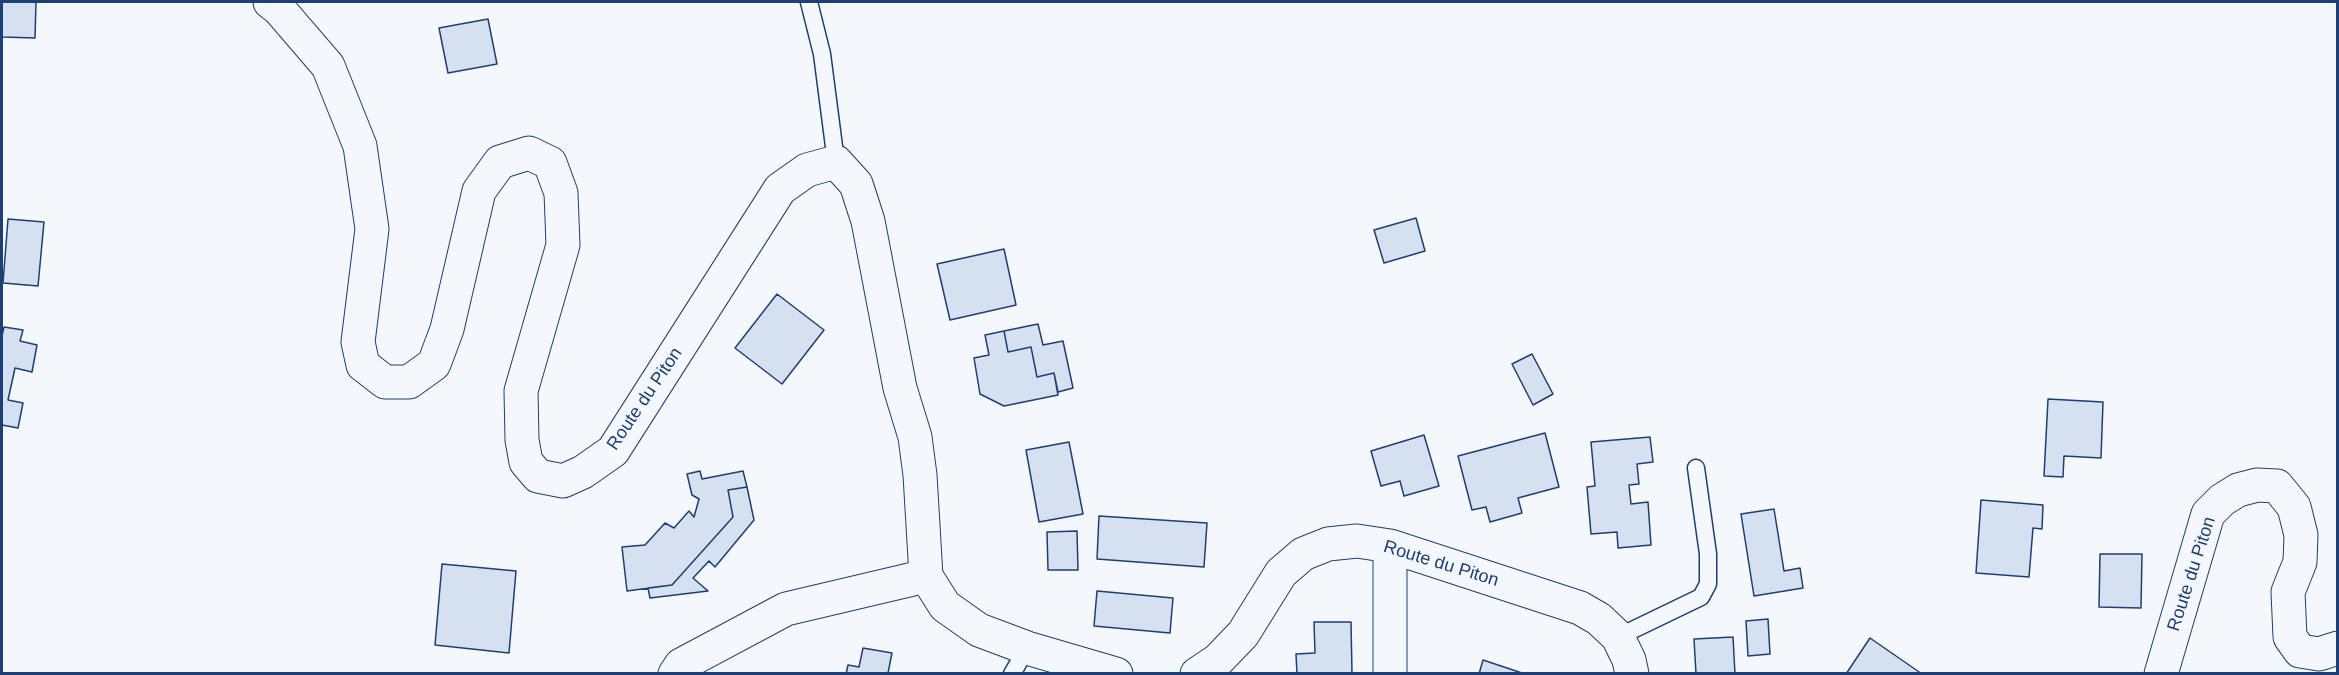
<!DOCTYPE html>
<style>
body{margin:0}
#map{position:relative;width:2339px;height:675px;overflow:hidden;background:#f4f7fb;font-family:Arial,sans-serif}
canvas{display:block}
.frame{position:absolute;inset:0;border:3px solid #1d3f73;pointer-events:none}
</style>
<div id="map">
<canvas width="2339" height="675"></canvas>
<div class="frame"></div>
</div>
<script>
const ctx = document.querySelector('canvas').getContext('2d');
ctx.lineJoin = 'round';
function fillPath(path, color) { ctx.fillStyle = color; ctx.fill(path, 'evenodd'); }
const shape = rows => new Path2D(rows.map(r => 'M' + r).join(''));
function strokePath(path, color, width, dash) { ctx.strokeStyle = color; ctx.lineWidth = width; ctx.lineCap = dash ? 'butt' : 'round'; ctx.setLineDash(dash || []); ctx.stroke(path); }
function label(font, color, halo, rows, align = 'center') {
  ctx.font = font + ' Arial,sans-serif'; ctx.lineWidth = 4.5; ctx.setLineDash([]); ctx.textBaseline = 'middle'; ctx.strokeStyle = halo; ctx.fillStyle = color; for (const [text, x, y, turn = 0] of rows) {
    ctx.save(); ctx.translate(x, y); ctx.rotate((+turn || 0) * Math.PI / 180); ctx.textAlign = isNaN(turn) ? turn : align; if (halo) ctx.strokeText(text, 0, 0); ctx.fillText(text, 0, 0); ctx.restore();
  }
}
const building = shape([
 [2,2,36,2,35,38,2,37,2,2],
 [488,19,497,64,448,73,439,28,488,19],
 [1416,218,1425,251,1384,263,1374,230,1416,218],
 [8,219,44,222,38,286,3,283,8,219],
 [1004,249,1016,305,950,320,937,264,1004,249],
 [777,294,824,330,782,384,735,348,777,294],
 [1038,324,1043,345,1063,341,1073,388,1058,392,1054,373,1037,377,1031,347,1008,352,1004,331,1038,324],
 [4,327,23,330,20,341,37,345,32,372,15,368,8,400,23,403,18,428,2,425,2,336,4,327],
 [1004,331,1008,352,1031,347,1037,377,1054,373,1058,395,1004,406,980,394,974,358,989,355,985,335,1004,331],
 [1532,354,1553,394,1533,405,1512,364,1532,354],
 [2048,399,2103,402,2101,458,2064,456,2063,477,2044,476,2048,399],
 [1545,433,1559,487,1518,498,1522,513,1490,522,1486,507,1472,510,1458,456,1545,433],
 [1424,435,1439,486,1404,496,1400,481,1381,486,1371,451,1424,435],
 [1650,437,1653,462,1637,464,1639,484,1629,485,1631,504,1648,502,1651,545,1618,548,1617,532,1591,534,1587,487,1595,486,1591,442,1650,437],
 [1069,442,1083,514,1039,522,1026,450,1069,442],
 [700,471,702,479,743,471,747,487,728,490,733,517,672,585,627,591,622,547,645,545,665,523,674,528,689,511,694,517,699,499,692,495,687,474,700,471],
 [747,487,754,520,715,567,709,561,693,578,708,591,650,598,648,588,672,585,733,517,728,490,747,487],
 [1981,500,2043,505,2042,529,2033,528,2029,577,1976,573,1981,500],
 [1774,509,1784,571,1800,568,1803,588,1754,596,1741,514,1774,509],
 [1099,516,1207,523,1204,567,1097,559,1099,516],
 [1077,531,1078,570,1048,570,1047,532,1077,531],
 [2100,554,2142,554,2141,608,2099,607,2100,554],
 [442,564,516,571,509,653,435,645,442,564],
 [1097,591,1173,598,1170,633,1094,626,1097,591],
 [1768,619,1770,654,1748,656,1746,621,1768,619],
 [1314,622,1351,622,1352,674,1297,674,1296,654,1315,653,1314,622],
 [1733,637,1735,674,1696,674,1694,639,1733,637],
 [1870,638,1922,674,1846,674,1870,638],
 [863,648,892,653,888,673,893,674,846,674,848,665,859,667,863,648],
 [1483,660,1525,674,1479,674,1483,660]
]);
fillPath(building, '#d5e0f0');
strokePath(building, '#1d3f73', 1.5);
const service = shape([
 [809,2,822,54,836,162],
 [1618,637,1701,597,1708,584,1708,554,1696,468],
 [1012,674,1027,648]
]);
const minor = shape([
 [270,2,279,9,328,66,360,146,372,229,358,342,363,365,385,382,409,382,434,364,447,329,479,191,500,162,529,153,550,163,561,193,563,245,521,391,522,440,526,462,538,476,563,481,583,472,613,451,780,189,807,170,836,162,856,184,868,221,900,388,915,437,920,475,926,576,945,606,979,630,1027,648,1116,674],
 [675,674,681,665,786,609,926,576],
 [1197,674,1218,660,1243,634,1281,573,1303,554,1328,544,1357,541,1390,546,1580,608,1599,619,1618,637,1629,660,1632,674],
 [1390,674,1390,546],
 [2161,674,2208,514,2222,500,2238,490,2257,485,2277,486,2294,507,2301,535,2300,562,2288,592,2290,637,2300,651,2319,654,2338,648]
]);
strokePath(service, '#1d3f73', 19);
strokePath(minor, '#1d3f73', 35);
strokePath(service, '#f4f7fb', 16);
strokePath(minor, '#f4f7fb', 33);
label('18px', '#1d3f73', '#f4f7fb', [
 ["Route du Piton",645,399,-56],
 ["Route du Piton",1441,564,17],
 ["Route du Piton",2192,574,-72]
]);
</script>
